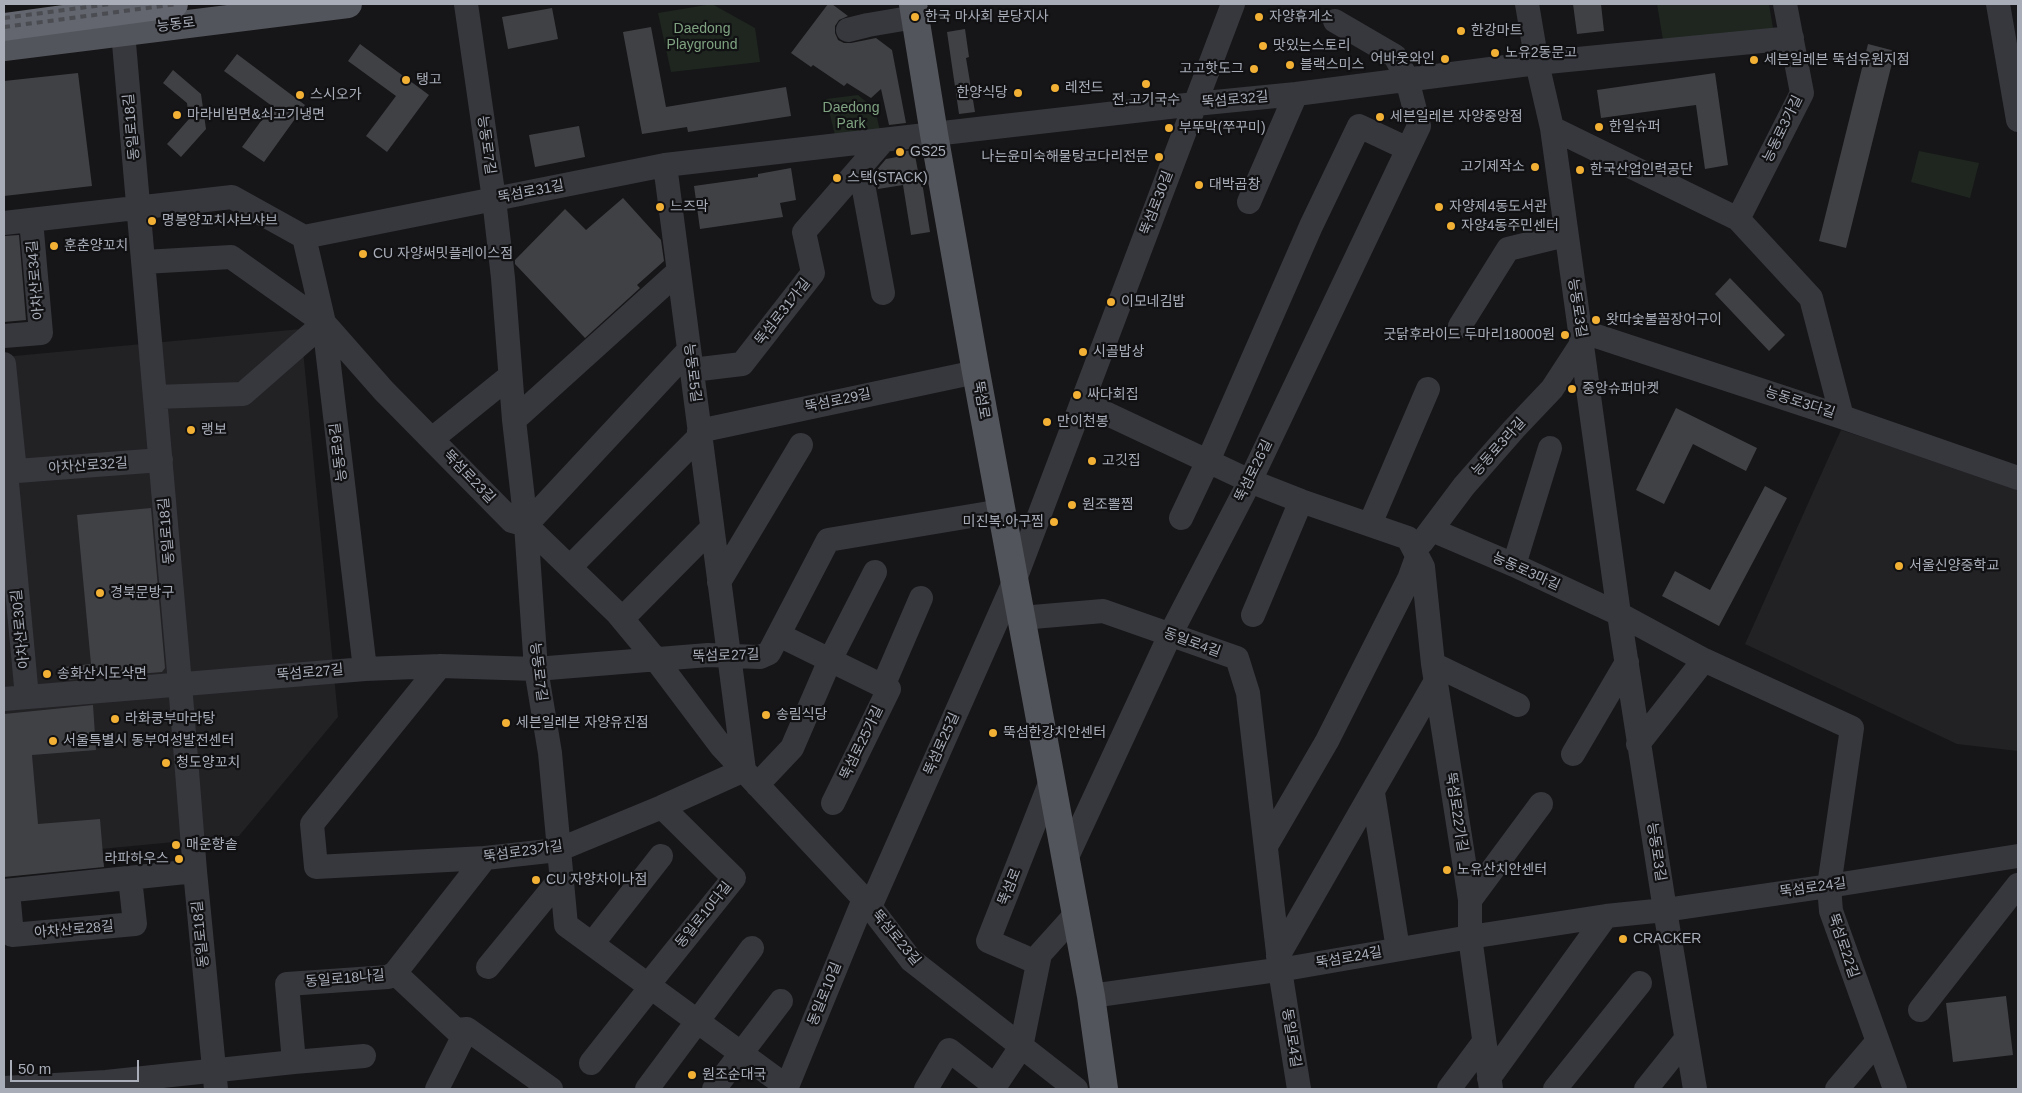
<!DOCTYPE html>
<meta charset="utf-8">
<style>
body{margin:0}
#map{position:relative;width:2022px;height:1093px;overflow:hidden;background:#161618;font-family:Arial,sans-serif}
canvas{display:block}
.frame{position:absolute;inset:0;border:5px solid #a8adb8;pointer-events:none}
.scale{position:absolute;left:10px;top:1060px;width:129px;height:22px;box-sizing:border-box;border:2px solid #a8adb8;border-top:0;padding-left:6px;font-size:15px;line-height:18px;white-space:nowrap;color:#a8adb8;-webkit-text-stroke:4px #111113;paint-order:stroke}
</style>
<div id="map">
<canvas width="2022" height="1093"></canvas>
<div class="frame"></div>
<div class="scale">50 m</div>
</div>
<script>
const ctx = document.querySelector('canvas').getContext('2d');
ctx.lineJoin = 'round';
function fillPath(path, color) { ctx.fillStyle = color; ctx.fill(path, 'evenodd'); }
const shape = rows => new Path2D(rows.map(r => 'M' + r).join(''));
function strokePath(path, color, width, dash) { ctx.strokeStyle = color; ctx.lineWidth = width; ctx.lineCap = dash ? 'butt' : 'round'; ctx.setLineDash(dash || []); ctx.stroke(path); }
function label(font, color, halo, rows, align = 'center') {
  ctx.font = font + ' Arial,"Noto Sans KR",sans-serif'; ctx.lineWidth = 4.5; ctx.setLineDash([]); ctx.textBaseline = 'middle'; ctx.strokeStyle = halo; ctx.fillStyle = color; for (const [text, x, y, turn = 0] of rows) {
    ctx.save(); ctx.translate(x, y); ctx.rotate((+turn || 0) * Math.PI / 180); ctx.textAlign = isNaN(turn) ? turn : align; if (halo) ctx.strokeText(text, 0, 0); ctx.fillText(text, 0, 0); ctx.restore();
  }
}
fillPath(shape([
 [301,329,338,717,239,836,4,858,4,357],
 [1841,430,2018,488,2018,751,1957,744,1745,644]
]), '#222225');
fillPath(shape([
 [712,4,755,28,760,62,671,72,658,13],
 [1657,4,1769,4,1774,34,1663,40],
 [858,95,875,109,881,135,836,139,826,99],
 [1919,151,1979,163,1970,198,1911,182]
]), '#1e261f');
fillPath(shape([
 [828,4,832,4,848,16,839,20,835,26,835,33,838,40,844,43,851,43,876,38,892,50,906,123,889,125,881,89,871,98,847,83,844,86,813,65,811,67,791,53],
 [1573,4,1601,4,1604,31,1577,34],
 [552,8,558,39,508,49,502,17],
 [651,27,666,107,786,87,791,116,688,132,687,127,642,134,623,32],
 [965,29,969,57,966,58,975,112,959,114,947,32],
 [360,44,429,95,387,152,366,136,396,96,348,61],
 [1868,44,1895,51,1846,248,1819,241],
 [237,54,305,105,264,162,242,147,272,106,224,71],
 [173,70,201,94,206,129,181,157,167,144,189,119,187,103,163,83],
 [78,73,92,186,4,196,4,81],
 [1715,73,1728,165,1705,169,1696,105,1601,118,1597,90],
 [579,126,585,157,535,167,529,135],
 [914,150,920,182,922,182,930,232,911,235,903,185,878,189,875,172,886,159,897,157,896,152],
 [791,168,796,200,780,203,783,217,700,229,694,186,758,177,758,174],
 [623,198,661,240,664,261,637,285,640,288,585,338,515,264,515,260,565,209,586,230],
 [19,235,26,320,4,322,4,236],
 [1730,278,1785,335,1769,351,1715,294],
 [1676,408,1757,448,1746,471,1693,444,1664,504,1636,490],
 [1765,486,1787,498,1719,626,1662,596,1675,571,1710,590],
 [151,508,165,668,162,672,65,680,64,667,91,664,77,515],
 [93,705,96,750,32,755,38,824,100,819,104,867,4,877,4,714],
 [2006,996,2013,1055,1953,1062,1946,1003]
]), '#404145');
strokePath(shape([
 [466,4,494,199,503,278,514,420,526,525,536,669,550,753,566,925,787,1087],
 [1527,4,1537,63,1552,128,1619,614,1665,910,1695,1089],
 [1785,4,1802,93,1738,219,1811,298,1842,417],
 [1998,4,2018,120],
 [848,30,868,25,915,17],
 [123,32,180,684,195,871,216,1089],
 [1552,128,1738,219],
 [860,168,883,293],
 [1249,202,1296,94],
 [4,223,232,197,304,237,665,165,1195,104,1296,94,1537,63,1792,38],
 [304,237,324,323,365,669],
 [144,262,231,257,324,323,384,391,512,521,526,525,618,614,657,661,721,746,864,899,911,960,1076,1089],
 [1460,326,1508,249,1565,235],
 [1581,331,1842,417,2018,478],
 [4,336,41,333,31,220],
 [4,364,15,472],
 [692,370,742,364,813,273,804,232,884,140],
 [155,397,243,394,324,323],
 [1082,402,1250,481,1301,501,1408,538,1423,567,1433,664,1470,900,1470,937,1491,1089],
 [514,420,679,271],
 [699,431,976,372],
 [432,439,510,376],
 [4,472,161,460],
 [6,472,27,697],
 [1181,518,1208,461,1311,226,1359,126,1408,149],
 [1370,524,1428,389],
 [526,525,689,350],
 [1432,530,1514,565,1619,614,1704,660,1852,728,1829,886,1831,911,1895,1089],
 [1422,542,1464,486,1514,429,1552,389,1582,343],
 [1514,565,1550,448],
 [570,567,700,436],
 [719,582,801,445],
 [1253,615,1301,501],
 [1021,618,1103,611,1237,658,1248,693,1280,970,1299,1089],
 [622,619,712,528],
 [779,635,889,689,833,803],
 [1433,664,1518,705],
 [440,666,312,824,316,867,485,858,558,850,662,807,744,770,665,165],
 [883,686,921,598],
 [4,699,365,669,440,666,536,669,708,655,760,657,769,653,828,540,1001,511],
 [1638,744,1704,660],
 [1573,754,1627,662],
 [757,785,792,748,830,660,875,572],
 [1373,793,1398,949],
 [1266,846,1327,741,1409,579,1417,557],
 [1066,859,1170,635,1250,481,1419,126,1407,79,1395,56,1335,21],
 [4,891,195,871],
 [8,891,12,935,135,924,130,878],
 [1470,900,1541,804],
 [870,907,1014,582,1233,4],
 [592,944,661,856],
 [1278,956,1437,679],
 [1038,963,988,941,1051,781],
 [488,967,561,878],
 [395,973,456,1030,467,1029,437,1089],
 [648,985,734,878,662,807],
 [1091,996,1291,968,1470,937,1606,916,1665,910,1829,886,2018,856],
 [1920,1010,2018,885],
 [467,1029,551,1089],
 [294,1062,364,1056],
 [591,1063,651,987],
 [1489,1078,1606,916],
 [4,1088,106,1082,294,1062,287,984,388,977,395,973,485,858],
 [647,1089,752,948],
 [714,1089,781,1001],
 [786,1089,864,899],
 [926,1089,949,1050,995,1086],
 [993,1089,1021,1047,1040,954,1076,914],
 [1449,1089,1484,1042],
 [1555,1089,1640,983],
 [1646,1089,1686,1039],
 [1837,1089,1877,1042]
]), '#37383d', 24);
strokePath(shape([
 [913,4,934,134,976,372,1091,996,1104,1089],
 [4,47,348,4]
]), '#53555c', 28);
strokePath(shape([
 [4,27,174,4]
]), '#63666e', 28);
strokePath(shape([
 [4,18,110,4],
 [4,27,177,4]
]), '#4a4c52', 4, [6, 5]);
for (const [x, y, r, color] of [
 [915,17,5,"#f2b134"],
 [1259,17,5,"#f2b134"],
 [1461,31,5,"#f2b134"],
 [1263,46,5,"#f2b134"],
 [1495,53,5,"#f2b134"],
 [1445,59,5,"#f2b134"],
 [1754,60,5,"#f2b134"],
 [1290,65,5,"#f2b134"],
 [1254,69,5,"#f2b134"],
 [406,80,5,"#f2b134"],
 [1146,84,5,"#f2b134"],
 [1055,88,5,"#f2b134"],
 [1018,93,5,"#f2b134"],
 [300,95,5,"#f2b134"],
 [177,115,5,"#f2b134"],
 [1380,117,5,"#f2b134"],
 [1599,127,5,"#f2b134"],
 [1169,128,5,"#f2b134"],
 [900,152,5,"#f2b134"],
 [1159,157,5,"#f2b134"],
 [1535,167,5,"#f2b134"],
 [1580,170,5,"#f2b134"],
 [837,178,5,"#f2b134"],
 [1199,185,5,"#f2b134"],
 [660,207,5,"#f2b134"],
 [1439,207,5,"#f2b134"],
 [152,221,5,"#f2b134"],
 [1451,226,5,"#f2b134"],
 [54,246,5,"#f2b134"],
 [363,254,5,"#f2b134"],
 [1111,302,5,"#f2b134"],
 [1596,320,5,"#f2b134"],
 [1565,335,5,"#f2b134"],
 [1083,352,5,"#f2b134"],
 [1572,389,5,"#f2b134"],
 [1077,395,5,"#f2b134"],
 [1047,422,5,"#f2b134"],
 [191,430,5,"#f2b134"],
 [1092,461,5,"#f2b134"],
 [1072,505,5,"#f2b134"],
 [1054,522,5,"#f2b134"],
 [1899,566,5,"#f2b134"],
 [100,593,5,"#f2b134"],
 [47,674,5,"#f2b134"],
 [766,715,5,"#f2b134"],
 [115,719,5,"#f2b134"],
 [506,723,5,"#f2b134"],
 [993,733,5,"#f2b134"],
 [53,741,5,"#f2b134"],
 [166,763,5,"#f2b134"],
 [176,845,5,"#f2b134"],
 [179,859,5,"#f2b134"],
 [1447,870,5,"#f2b134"],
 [536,880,5,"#f2b134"],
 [1623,939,5,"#f2b134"],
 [692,1075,5,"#f2b134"]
]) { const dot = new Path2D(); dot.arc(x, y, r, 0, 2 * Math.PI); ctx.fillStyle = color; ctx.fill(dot); strokePath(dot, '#111113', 2); }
label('14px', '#a8adb8', '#111113', [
 ["한국 마사회 분당지사",925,17],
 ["자양휴게소",1269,17],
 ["한강마트",1471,31],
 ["맛있는스토리",1273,46],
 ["노유2동문고",1505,53],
 ["어바웃와인",1435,59,"right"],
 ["세븐일레븐 뚝섬유원지점",1764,60],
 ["블랙스미스",1300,65],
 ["고고핫도그",1244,69,"right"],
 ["탱고",416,80],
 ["레전드",1065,88],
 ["한양식당",1008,93,"right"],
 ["스시오가",310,95],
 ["전.고기국수",1146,100,"center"],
 ["마라비빔면&쇠고기냉면",187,115],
 ["세븐일레븐 자양중앙점",1390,117],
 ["한일슈퍼",1609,127],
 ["부뚜막(쭈꾸미)",1179,128],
 ["GS25",910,152],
 ["나는윤미숙해물탕코다리전문",1149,157,"right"],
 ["고기제작소",1525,167,"right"],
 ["한국산업인력공단",1590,170],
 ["스택(STACK)",847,178],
 ["대박곱창",1209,185],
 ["느즈막",670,207],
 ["자양제4동도서관",1449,207],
 ["명봉양꼬치샤브샤브",162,221],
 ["자양4동주민센터",1461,226],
 ["훈춘양꼬치",64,246],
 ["CU 자양써밋플레이스점",373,254],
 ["이모네김밥",1121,302],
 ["왓따숯불꼼장어구이",1606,320],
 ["굿닭후라이드 두마리18000원",1555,335,"right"],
 ["시골밥상",1093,352],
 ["중앙슈퍼마켓",1582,389],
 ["싸다회집",1087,395],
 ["만이천봉",1057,422],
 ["랭보",201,430],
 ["고깃집",1102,461],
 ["원조뽈찜",1082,505],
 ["미진복.아구찜",1044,522,"right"],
 ["서울신양중학교",1909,566],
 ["경북문방구",110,593],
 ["송화산시도삭면",57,674],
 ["송림식당",776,715],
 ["라화쿵부마라탕",125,719],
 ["세븐일레븐 자양유진점",516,723],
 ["뚝섬한강치안센터",1003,733],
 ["서울특별시 동부여성발전센터",63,741],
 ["청도양꼬치",176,763],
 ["매운향솥",186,845],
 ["라파하우스",169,859,"right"],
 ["노유산치안센터",1457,870],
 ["CU 자양차이나점",546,880],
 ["CRACKER",1633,939],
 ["원조순대국",702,1075]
], 'left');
label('14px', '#a8adb8', '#111113', [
 ["능동로",176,25,-7],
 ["뚝섬로32길",1235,100,-5],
 ["동일로18길",132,127,-95],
 ["능동로3가길",1783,129,-64],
 ["능동로7길",486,145,82],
 ["뚝섬로31길",531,192,-11],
 ["뚝섬로30길",1157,203,-69],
 ["아차산로34길",36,280,-95],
 ["능동로3길",1577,308,81],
 ["뚝섬로31가길",783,312,-52],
 ["능동로5길",692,373,83],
 ["뚝섬로",981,400,80],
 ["뚝섬로29길",838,401,-12],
 ["능동로3다길",1800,403,18],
 ["능동로3라길",1499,447,-48],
 ["능동로9길",339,452,-97],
 ["아차산로32길",88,466,-4],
 ["뚝섬로26길",1254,471,-64],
 ["뚝섬로23길",469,477,46],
 ["동일로18길",167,531,-95],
 ["능동로3마길",1526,572,24],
 ["아차산로30길",21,629,-96],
 ["동일로4길",1192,643,20],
 ["뚝섬로27길",726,656,-2],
 ["능동로7길",538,672,83],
 ["뚝섬로27길",310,673,-5],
 ["뚝섬로25가길",862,743,-64],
 ["뚝섬로25길",942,744,-66],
 ["뚝섬로22가길",1456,812,81],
 ["뚝섬로23가길",523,852,-8],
 ["능동로3길",1656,852,81],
 ["뚝섬로",1010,887,-68],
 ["뚝섬로24길",1813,888,-8],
 ["동일로10다길",704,915,-51],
 ["아차산로28길",74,930,-5],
 ["동일로18길",201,934,-96],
 ["뚝섬로23길",896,938,50],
 ["뚝섬로22길",1843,946,71],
 ["뚝섬로24길",1349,958,-10],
 ["동일로18나길",345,979,-5],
 ["동일로10길",825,994,-68],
 ["동일로4길",1291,1038,81]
]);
label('14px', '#7fa381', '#111113', [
 ["Daedong",702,29],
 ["Playground",702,45],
 ["Daedong",851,108],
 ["Park",851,124]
]);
</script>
